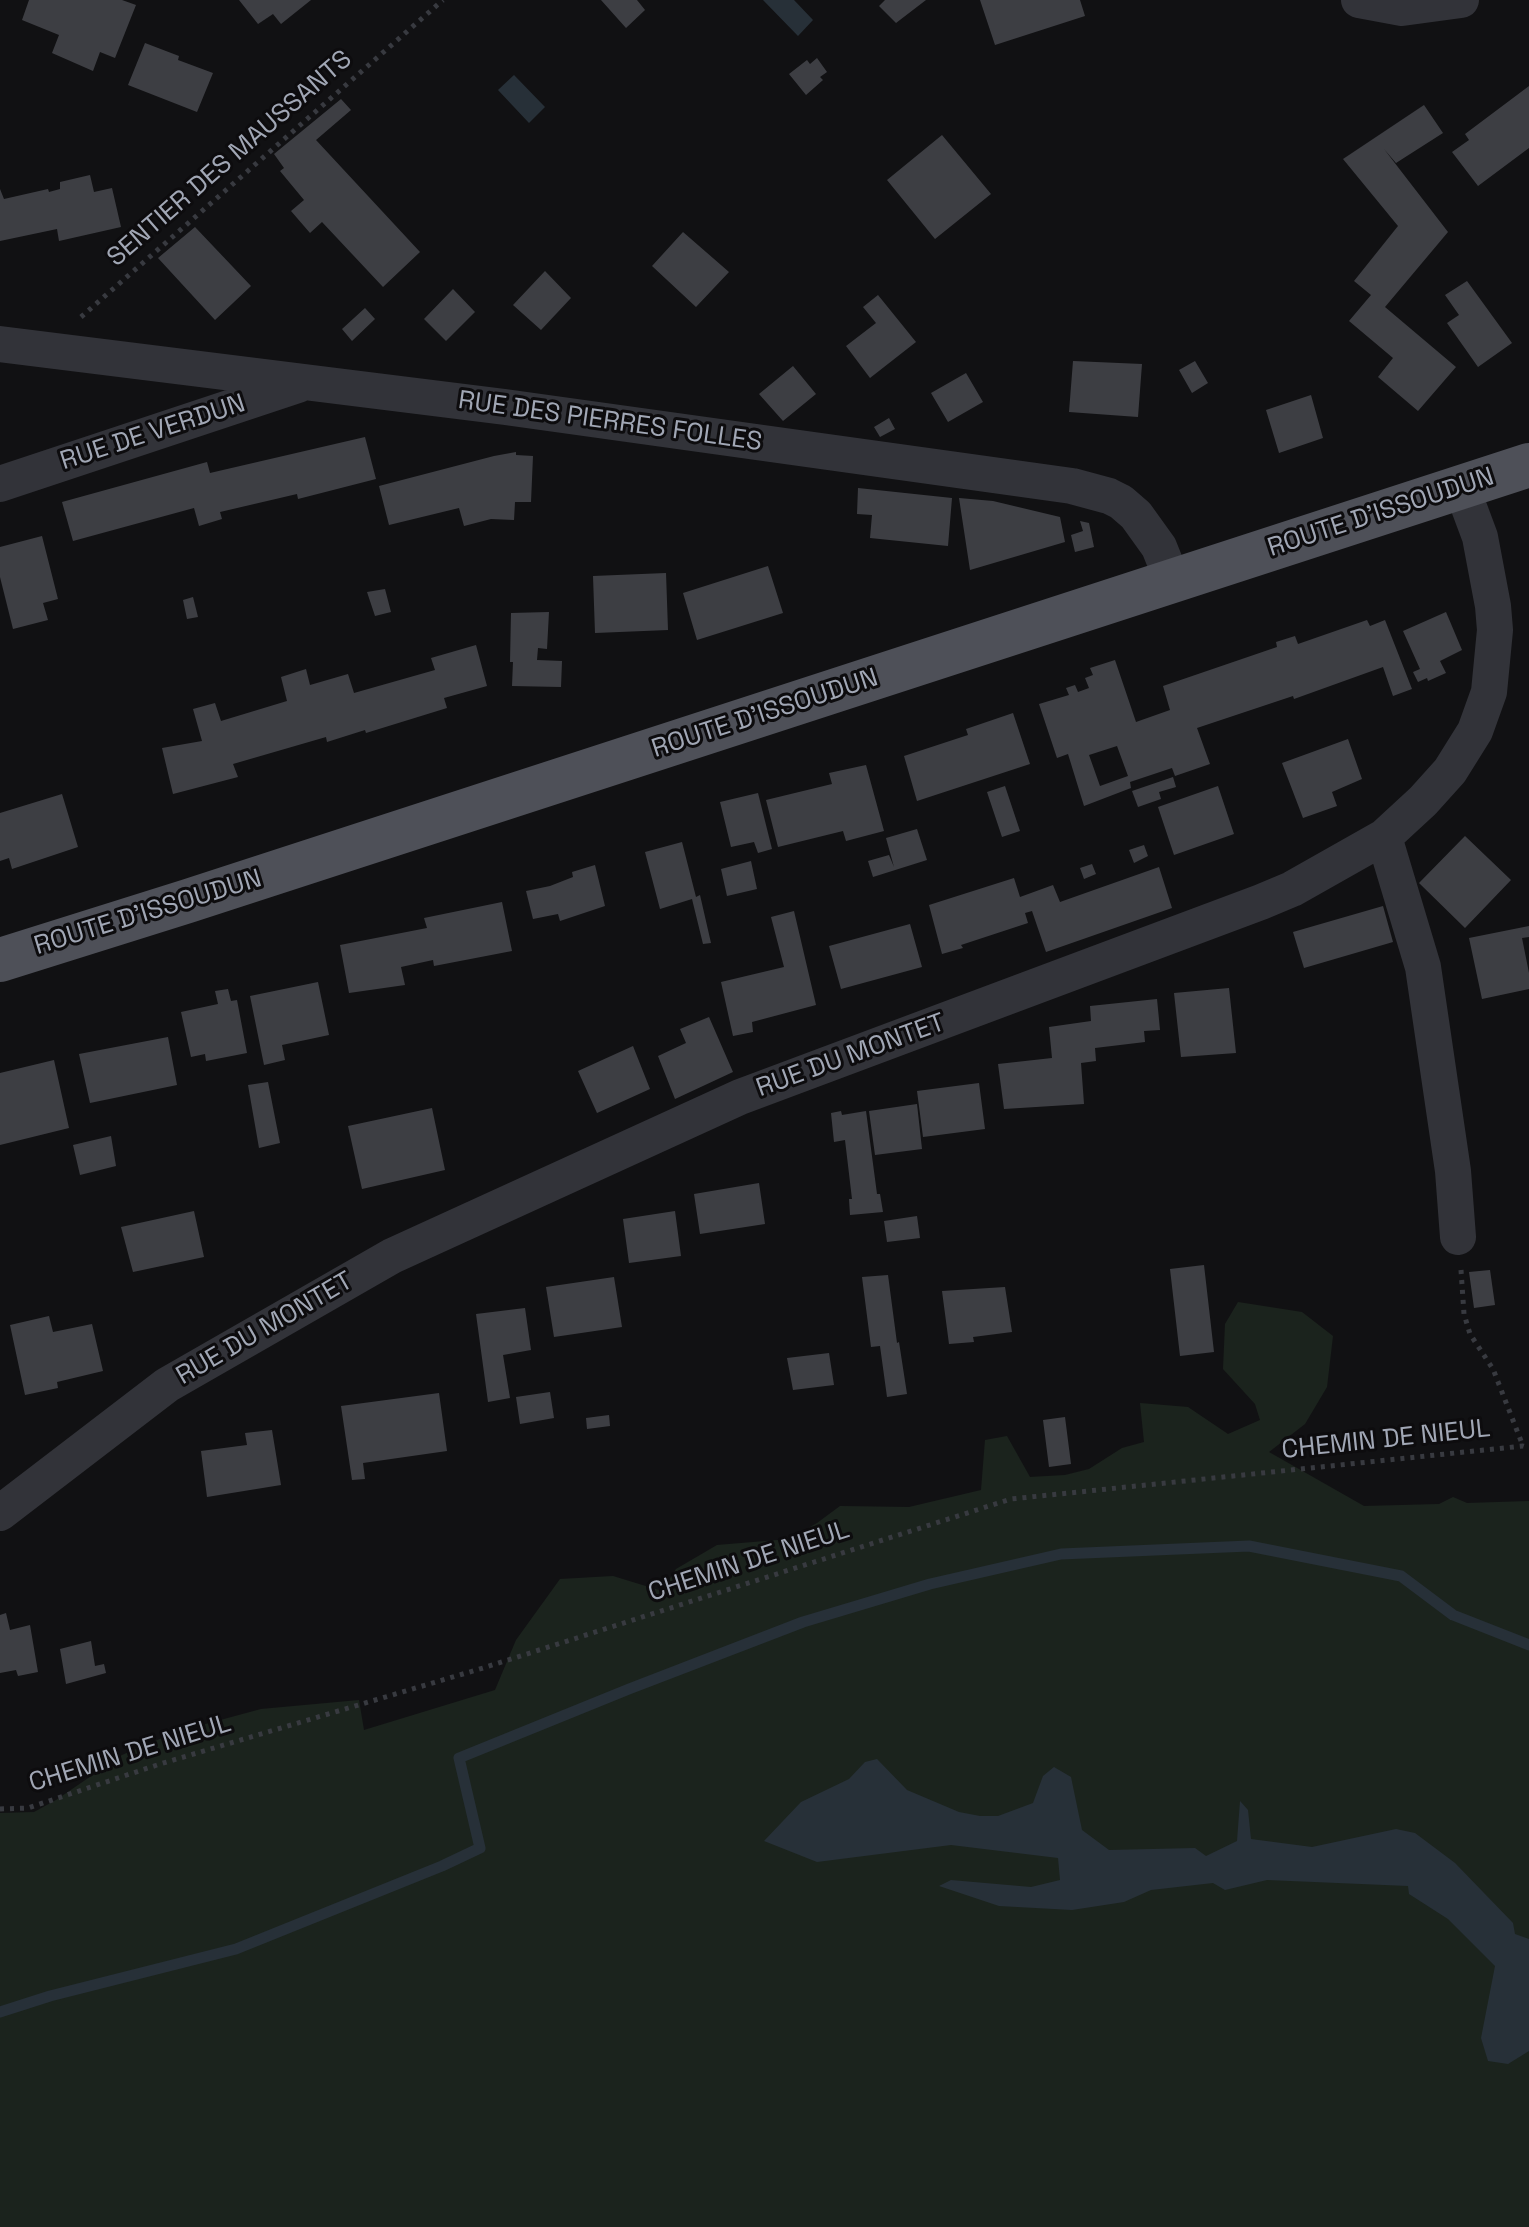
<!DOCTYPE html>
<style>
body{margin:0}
canvas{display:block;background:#111113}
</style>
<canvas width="1529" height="2227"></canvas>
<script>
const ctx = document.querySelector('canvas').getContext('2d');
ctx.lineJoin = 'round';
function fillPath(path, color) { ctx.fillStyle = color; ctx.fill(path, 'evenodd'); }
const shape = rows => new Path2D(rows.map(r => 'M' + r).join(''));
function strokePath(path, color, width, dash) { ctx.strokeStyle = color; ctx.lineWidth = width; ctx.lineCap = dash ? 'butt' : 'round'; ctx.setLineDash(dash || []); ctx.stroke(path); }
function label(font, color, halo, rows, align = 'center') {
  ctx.font = font + ' "Space Grotesk",sans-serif'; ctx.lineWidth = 6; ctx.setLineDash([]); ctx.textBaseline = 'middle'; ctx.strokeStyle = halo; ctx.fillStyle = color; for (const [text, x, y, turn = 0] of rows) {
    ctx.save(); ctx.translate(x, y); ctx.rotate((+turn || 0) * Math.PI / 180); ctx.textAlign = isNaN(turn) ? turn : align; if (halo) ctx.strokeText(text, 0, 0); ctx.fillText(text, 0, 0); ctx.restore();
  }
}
fillPath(shape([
 [1238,1302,1302,1312,1333,1336,1327,1387,1305,1424,1269,1452,1364,1506,1439,1504,1453,1497,1467,1503,1529,1501,1529,2227,0,2227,0,1813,34,1812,56,1800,122,1755,176,1732,261,1709,359,1700,364,1730,495,1690,516,1640,560,1579,613,1576,662,1591,676,1569,717,1545,789,1539,817,1523,840,1506,909,1507,981,1490,985,1440,1007,1436,1030,1477,1065,1475,1089,1469,1122,1448,1144,1442,1140,1403,1188,1407,1228,1434,1260,1420,1255,1404,1223,1369,1225,1324]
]), '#1b231d');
fillPath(shape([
 [763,0,794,0,813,20,798,36],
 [514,75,545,107,529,123,498,90],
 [877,1759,907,1790,959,1812,980,1816,998,1816,1033,1803,1043,1776,1054,1767,1071,1777,1082,1830,1109,1850,1195,1848,1206,1856,1237,1841,1240,1801,1248,1810,1251,1839,1312,1847,1396,1829,1415,1833,1455,1863,1513,1923,1515,1934,1529,1939,1529,2051,1508,2064,1488,2061,1481,2038,1495,1966,1448,1919,1409,1894,1408,1886,1267,1880,1225,1890,1213,1883,1151,1890,1124,1902,1072,1910,999,1906,939,1886,951,1880,1031,1887,1060,1880,1058,1858,951,1845,817,1862,764,1841,801,1802,849,1779,865,1762]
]), '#273038');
strokePath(shape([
 [0,2012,50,1996,236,1949,442,1866,480,1848,459,1758,629,1689,803,1622,930,1584,1061,1554,1249,1546,1401,1576,1453,1615,1529,1645]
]), '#273038', 11);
fillPath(shape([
 [29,0,122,0,136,5,115,58,100,52,93,71,52,53,59,35,22,20],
 [239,0,311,0,281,24,273,14,258,24],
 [601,0,637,0,645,10,626,28],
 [885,0,926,0,896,23,879,6],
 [980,0,1080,0,1085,16,995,45],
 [145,43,179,56,178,60,213,73,197,112,128,85],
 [817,58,827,72,820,77,823,80,806,95,789,74,807,60,810,64],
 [1529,86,1529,148,1478,186,1452,152,1469,140,1465,134],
 [341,99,351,110,316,140,420,252,383,287,322,222,310,233,291,211,304,200,280,171,284,168,274,154],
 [1424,105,1443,133,1396,163,1384,149,1448,232,1385,307,1456,367,1418,411,1378,377,1393,358,1349,321,1371,295,1354,281,1398,226,1343,159],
 [942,135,991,194,935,239,887,180],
 [90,175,94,192,112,188,121,227,59,241,57,229,0,241,0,189,4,199,48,189,49,192,60,189,60,182],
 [195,227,251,286,215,320,158,258],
 [683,232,729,272,696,307,652,266],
 [545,271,571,298,541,330,513,305],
 [1467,281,1512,343,1478,367,1447,323,1459,315,1445,295],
 [453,289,475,312,446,341,424,319],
 [878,295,916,342,870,378,846,346,876,323,863,307],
 [365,308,375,319,352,341,342,329],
 [1073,361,1142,364,1138,417,1069,412],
 [1195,361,1208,383,1192,393,1179,370],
 [793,366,816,394,783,421,759,394],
 [966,373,983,402,948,422,931,393],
 [1311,395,1323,438,1279,453,1266,410],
 [889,418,895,429,880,437,874,427],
 [365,437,376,479,298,499,297,494,220,512,222,519,199,526,194,508,73,541,62,502,207,462,210,473],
 [516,452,516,455,533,456,531,502,515,502,514,520,491,519,464,526,459,508,389,525,379,486,494,456],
 [858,488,952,498,948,546,870,538,872,515,857,514],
 [959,498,993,501,1060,517,1065,542,970,570],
 [1080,521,1089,523,1094,547,1075,552,1071,535,1083,531],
 [42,536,58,599,43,603,48,620,13,629,0,577,0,547],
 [768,566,783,613,697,640,683,593],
 [666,573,668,630,595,633,593,576],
 [385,589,391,612,375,616,367,592],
 [193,597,198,617,187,619,183,600],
 [549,612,547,649,538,648,537,660,562,661,561,687,512,686,513,662,510,662,511,613],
 [1446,612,1462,650,1440,661,1446,673,1428,681,1427,678,1418,682,1413,672,1420,669,1403,631],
 [1367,620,1370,626,1385,620,1412,689,1393,696,1383,667,1294,699,1293,696,1197,728,1210,764,1175,776,1172,768,1130,782,1131,788,1084,806,1068,754,1057,758,1039,704,1069,695,1066,688,1075,685,1078,692,1089,688,1085,678,1093,675,1090,668,1115,660,1136,722,1170,710,1163,686,1277,647,1276,642,1295,636,1298,644],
 [1117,746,1128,776,1100,786,1089,755],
 [476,645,487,686,444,698,447,708,366,733,365,730,327,742,326,737,233,764,238,777,173,794,162,748,202,741,193,709,215,703,221,721,287,701,281,677,306,669,310,685,348,674,354,693,435,670,431,658],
 [1013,713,1030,764,917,801,904,756,968,735,966,729],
 [1348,739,1362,779,1332,792,1337,806,1303,818,1282,763],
 [866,765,884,831,846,841,843,831,778,847,766,800,832,784,829,773],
 [1173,777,1176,787,1159,792,1161,799,1138,807,1132,791],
 [1005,786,1020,831,1002,837,987,792],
 [1218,786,1234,834,1174,855,1158,807],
 [758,793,772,849,758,853,754,842,731,847,720,802],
 [62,794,78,847,12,869,9,858,0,861,0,813],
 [917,829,927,860,873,877,868,861,889,855,894,867,886,838],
 [1465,836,1511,880,1465,928,1419,883],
 [682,842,696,897,700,895,711,943,703,944,692,899,660,909,645,852],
 [1144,845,1148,856,1134,863,1129,850],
 [751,861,757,889,727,896,721,869],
 [1092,864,1096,874,1084,879,1080,868],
 [595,865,605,906,560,921,558,914,533,919,526,891,550,886,573,877,572,872],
 [1159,867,1172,908,1046,952,1032,911,1025,913,1028,923,961,945,963,948,942,954,929,905,1014,878,1020,897,1053,885,1060,902],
 [502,902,512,951,434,966,433,960,401,967,405,985,349,993,340,945,427,928,424,918],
 [1383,906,1393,942,1304,968,1293,932],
 [794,911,816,1005,752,1022,753,1032,733,1036,721,982,784,967,771,917],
 [910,924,922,967,841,989,829,946],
 [1529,926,1529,937,1522,938,1529,973,1529,989,1482,999,1469,938],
 [318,982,329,1035,282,1045,285,1060,264,1065,250,996],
 [1229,988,1236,1053,1181,1057,1174,993],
 [228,989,231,1001,237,1000,247,1053,206,1061,205,1054,191,1057,181,1012,218,1004,215,991],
 [1157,999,1160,1030,1144,1031,1145,1042,1095,1048,1096,1061,1081,1063,1084,1104,1004,1109,998,1064,1052,1058,1049,1027,1091,1021,1090,1006],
 [709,1017,733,1072,675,1099,658,1056,686,1043,680,1029],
 [168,1037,177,1085,90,1103,79,1054],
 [633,1046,650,1089,597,1113,578,1071],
 [54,1060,69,1128,0,1145,0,1073],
 [268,1082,280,1143,259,1148,248,1085],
 [979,1083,985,1129,923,1137,917,1091],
 [917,1104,922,1149,875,1155,869,1111],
 [432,1108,445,1170,362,1189,348,1126],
 [841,1111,842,1115,866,1111,877,1194,880,1194,883,1212,850,1215,849,1199,852,1199,845,1140,834,1142,831,1113],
 [111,1136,116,1166,80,1175,73,1145],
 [759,1183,765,1224,700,1234,694,1194],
 [194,1211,204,1257,133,1272,121,1227],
 [675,1211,681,1256,629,1263,623,1219],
 [917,1216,920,1238,887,1242,884,1221],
 [1204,1265,1214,1352,1180,1356,1170,1269],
 [1490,1270,1495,1305,1474,1308,1469,1272],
 [888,1275,897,1343,899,1342,907,1394,887,1397,880,1346,871,1347,862,1277],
 [614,1277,622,1327,554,1337,546,1287],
 [1005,1287,1012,1332,973,1337,974,1342,949,1344,942,1291],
 [525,1308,531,1350,503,1355,510,1398,488,1402,476,1314],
 [49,1316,53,1332,92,1324,103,1371,57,1382,58,1388,25,1395,10,1325],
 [829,1353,834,1385,793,1390,787,1358],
 [550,1392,554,1418,520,1424,516,1397],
 [439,1393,447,1451,363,1463,365,1479,352,1480,341,1406],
 [609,1415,610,1426,587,1429,586,1418],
 [1065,1417,1071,1464,1049,1467,1043,1420],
 [272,1430,281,1485,207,1497,201,1451,247,1445,245,1433],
 [6,1613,10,1630,30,1625,38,1672,18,1676,16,1670,0,1673,0,1615],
 [91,1641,95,1666,104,1664,106,1673,66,1684,60,1649]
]), '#3d3e43');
strokePath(shape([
 [81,317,443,0],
 [1461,1270,1464,1314,1470,1334,1493,1369,1523,1446],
 [0,1809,28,1808,160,1764,483,1668,1011,1499,1523,1446,1529,1448]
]), '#383a40', 5, [4, 6]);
strokePath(shape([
 [1359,0,1402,8,1461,0],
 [0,344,505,407,1072,486,1109,496,1121,502,1136,515,1159,547,1173,582],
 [0,484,298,385],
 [1384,837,1423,967,1453,1171,1458,1237],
 [0,1513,167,1385,392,1256,740,1097,1261,902,1292,889,1384,837,1423,801,1450,771,1475,731,1489,692,1495,630,1493,606,1480,537,1461,486]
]), '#323339', 36);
strokePath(shape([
 [0,960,188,901,1529,465]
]), '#4e5058', 44);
label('26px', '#a1a7b5', '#0d0c0e', [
 ["SENTIER DES MAUSSANTS",230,159,-41],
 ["RUE DES PIERRES FOLLES",610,422,8],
 ["RUE DE VERDUN",153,433,-18],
 ["ROUTE D'ISSOUDUN",1381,513,-18],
 ["ROUTE D'ISSOUDUN",765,714,-18],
 ["ROUTE D'ISSOUDUN",148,913,-17],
 ["RUE DU MONTET",851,1056,-20],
 ["RUE DU MONTET",265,1329,-30],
 ["CHEMIN DE NIEUL",1386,1440,-6],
 ["CHEMIN DE NIEUL",749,1562,-18],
 ["CHEMIN DE NIEUL",130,1754,-17]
]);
</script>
